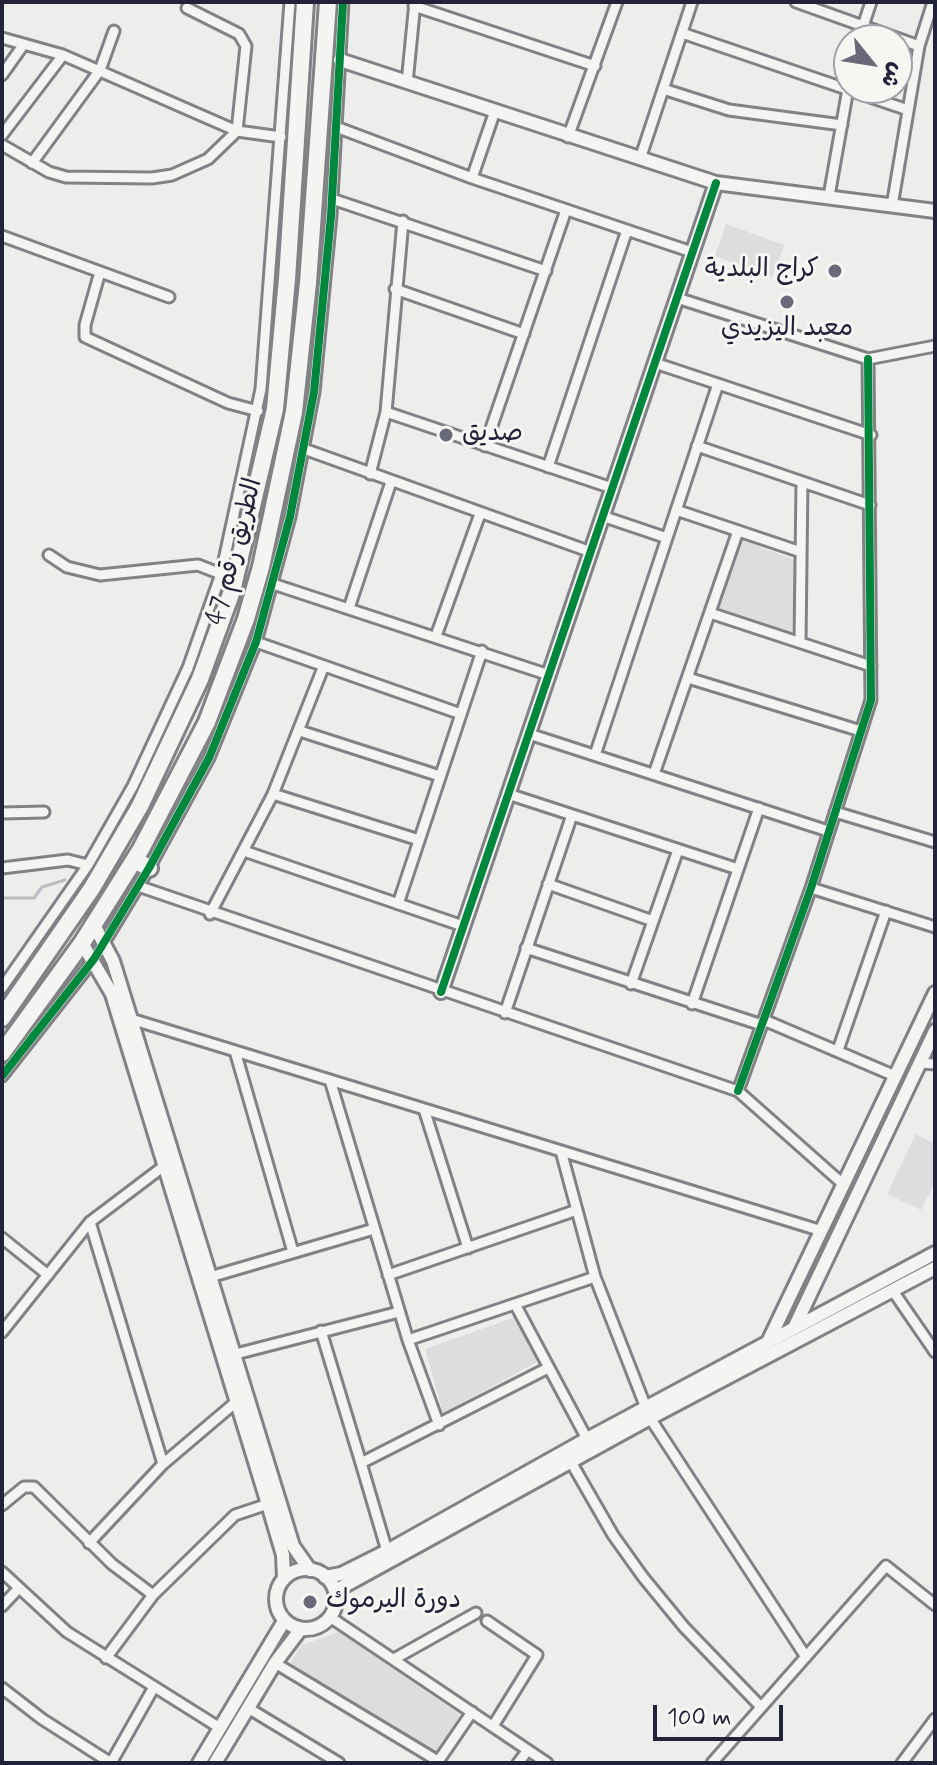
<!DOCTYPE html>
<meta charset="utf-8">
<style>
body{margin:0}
#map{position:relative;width:937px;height:1765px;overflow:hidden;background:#ededec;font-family:Mynerve,"Playpen Sans Arabic",sans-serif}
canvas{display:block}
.frame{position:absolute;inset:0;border:4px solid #22223b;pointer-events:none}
.north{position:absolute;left:833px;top:24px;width:80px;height:80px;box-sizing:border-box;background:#f6f6f2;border:2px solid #a1a1a9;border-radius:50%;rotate:120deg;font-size:22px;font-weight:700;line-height:32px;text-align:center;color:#22223b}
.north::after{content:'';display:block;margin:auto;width:28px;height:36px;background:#696979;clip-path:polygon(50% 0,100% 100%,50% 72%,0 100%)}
.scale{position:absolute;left:653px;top:1705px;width:130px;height:36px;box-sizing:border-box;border:4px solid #22223b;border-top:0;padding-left:10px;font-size:24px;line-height:28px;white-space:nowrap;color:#22223b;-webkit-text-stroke:6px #f6f6f2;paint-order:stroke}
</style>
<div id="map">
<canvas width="937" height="1765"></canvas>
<div class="frame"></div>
<div class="north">ش</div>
<div class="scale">100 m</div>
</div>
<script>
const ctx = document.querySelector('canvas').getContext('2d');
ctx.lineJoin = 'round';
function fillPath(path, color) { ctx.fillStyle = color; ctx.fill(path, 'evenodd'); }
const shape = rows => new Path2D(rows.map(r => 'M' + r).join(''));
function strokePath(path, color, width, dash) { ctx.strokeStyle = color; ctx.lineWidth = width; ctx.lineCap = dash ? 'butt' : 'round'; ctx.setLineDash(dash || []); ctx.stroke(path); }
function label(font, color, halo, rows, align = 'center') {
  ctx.font = font + ' Mynerve,"Playpen Sans Arabic",sans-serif'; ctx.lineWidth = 6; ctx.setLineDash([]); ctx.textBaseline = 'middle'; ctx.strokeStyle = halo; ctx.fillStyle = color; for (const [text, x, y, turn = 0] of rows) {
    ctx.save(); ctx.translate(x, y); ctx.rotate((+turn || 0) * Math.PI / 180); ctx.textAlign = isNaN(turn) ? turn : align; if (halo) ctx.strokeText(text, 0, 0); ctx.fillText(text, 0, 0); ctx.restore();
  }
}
fillPath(shape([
 [726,224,784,245,772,277,715,256],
 [742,540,795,560,792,636,717,611],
 [916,1134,935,1144,935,1182,921,1210,887,1194],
 [515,1317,537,1362,443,1413,425,1349],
 [339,1632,460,1715,435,1752,290,1663,302,1645]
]), '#ddd');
strokePath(shape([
 [2,898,34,898,42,887,65,880]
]), '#bcbcc1', 3);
const minor = shape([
 [796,2,919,46],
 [414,6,595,66],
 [863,26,871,2],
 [682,33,908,110],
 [2,38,63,55,237,131,281,137],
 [2,75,24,44],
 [407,83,415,2],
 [663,89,729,110,842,125],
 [336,127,472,178,692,252],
 [2,135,63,55],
 [568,137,617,2],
 [2,145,49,172,66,177,152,178,172,175,208,159,237,131,246,46,239,34,187,8],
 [640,159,692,2],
 [32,163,100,70,114,31],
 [472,178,495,111],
 [829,196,848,89],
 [332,199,546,271],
 [892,206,919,46,933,2],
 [2,236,169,297],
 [100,272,85,325,85,337,228,403,258,411],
 [395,289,524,334],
 [677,298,868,359,935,346],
 [655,363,871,435],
 [386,412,612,488],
 [485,446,566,210],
 [697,446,870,505],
 [304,449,591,552],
 [548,467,627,230],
 [370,474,386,412,403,221],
 [676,510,801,552],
 [602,516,667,538],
 [49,555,67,567,100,575,198,565,221,574],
 [273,584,549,675],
 [349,608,391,482],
 [710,613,871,666],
 [436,636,480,514],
 [256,642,461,714],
 [800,642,802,482],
 [688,678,861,731],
 [300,731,440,776],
 [529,734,828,831],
 [595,755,718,384],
 [654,774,738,531],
 [273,794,419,840],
 [508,794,738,869],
 [835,812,935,842],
 [2,813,44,812],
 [244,851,463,926],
 [2,868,68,860,88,865],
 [548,884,653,921],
 [138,886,738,1091,844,1185],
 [811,888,935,927],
 [398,904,482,651],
 [210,914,273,794,323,668],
 [526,948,762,1025],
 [631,984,678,850],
 [2,988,88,865,133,786,188,668,221,574,261,389,290,2],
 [692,1004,759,808],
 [505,1013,572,815],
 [131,1019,822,1231],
 [764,1020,895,1076],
 [838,1050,886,911],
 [235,1051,293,1252],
 [920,1063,935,1064],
 [2,1076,94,959,149,868,209,758,256,642,290,517,314,392,331,216,343,2],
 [330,1080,408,1340,439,1425],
 [738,1091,811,888,871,700,868,359],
 [424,1109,468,1248],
 [561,1151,595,1277,650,1418,806,1657],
 [90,1222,163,1464],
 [2,1238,48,1275],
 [388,1275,577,1210],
 [210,1277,374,1229],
 [893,1291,935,1352],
 [515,1304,587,1439],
 [321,1331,361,1463],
 [2,1332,90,1222,164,1166],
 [408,1340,595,1277],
 [228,1356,399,1312],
 [571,1462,613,1535,643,1577,684,1627,761,1707],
 [2,1505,24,1487,34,1487,112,1564,153,1595],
 [89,1543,163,1464,236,1402],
 [387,1551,361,1463,548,1368],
 [2,1572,67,1632,220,1728],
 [2,1606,19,1588],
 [330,1617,547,1763],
 [487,1621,537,1655,493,1726],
 [106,1658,153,1595,235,1515,268,1504],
 [394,1659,476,1613],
 [275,1663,438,1761],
 [2,1688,42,1719,111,1763],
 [248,1708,339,1763],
 [111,1763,154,1687],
 [437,1763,472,1712],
 [518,1763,528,1750],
 [712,1763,886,1566,935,1605],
 [902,1763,935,1719]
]);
const tertiary = shape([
 [340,60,716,183,935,211],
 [94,925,113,961,293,1546,310,1570],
 [82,943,112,994,268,1504,283,1555,284,1578],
 [441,992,716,183],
 [794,1328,935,1031],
 [768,1342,935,993],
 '276 1599a30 30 0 1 1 60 0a30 30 0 1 1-60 0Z',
 [325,1577,341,1574,387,1551,587,1439,935,1253],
 [335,1591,650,1418,935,1268],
 [199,1763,284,1621],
 [215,1763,275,1663,300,1630]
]);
const trunk = shape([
 [135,860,149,868],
 [2,1018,92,888,140,806,200,679,232,591,275,409,287,279,305,2],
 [2,1053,82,943,141,849,207,722,246,619,261,567,294,412,308,283,328,2]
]);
strokePath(minor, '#828286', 15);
strokePath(tertiary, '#828286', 18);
strokePath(trunk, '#828286', 22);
strokePath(minor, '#f4f4f2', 9);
strokePath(tertiary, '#f4f4f2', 12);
strokePath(trunk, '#f4f4f2', 16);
strokePath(shape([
 [441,992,716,183],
 [2,1076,94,959,149,868,209,758,256,642,290,517,314,392,331,216,343,2],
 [738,1091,811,888,871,700,868,359]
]), '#00873e', 8);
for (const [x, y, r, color] of [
 [835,271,8,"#696979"],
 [787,302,8,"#696979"],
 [446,435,8,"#696979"],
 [310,1602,8,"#696979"]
]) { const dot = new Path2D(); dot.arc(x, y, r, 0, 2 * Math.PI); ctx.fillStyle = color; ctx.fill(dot); strokePath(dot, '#f6f6f2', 3); }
label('26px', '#22223b', '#f6f6f2', [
 ["كراج البلدية",819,271,"right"],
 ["معبد اليزيدي",787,330,"center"],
 ["صديق",462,435],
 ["دورة اليرموك",326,1602]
], 'left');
label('26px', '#22223b', '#f6f6f2', [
 ["الطريق رقم 47",236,552,-75]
]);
</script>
